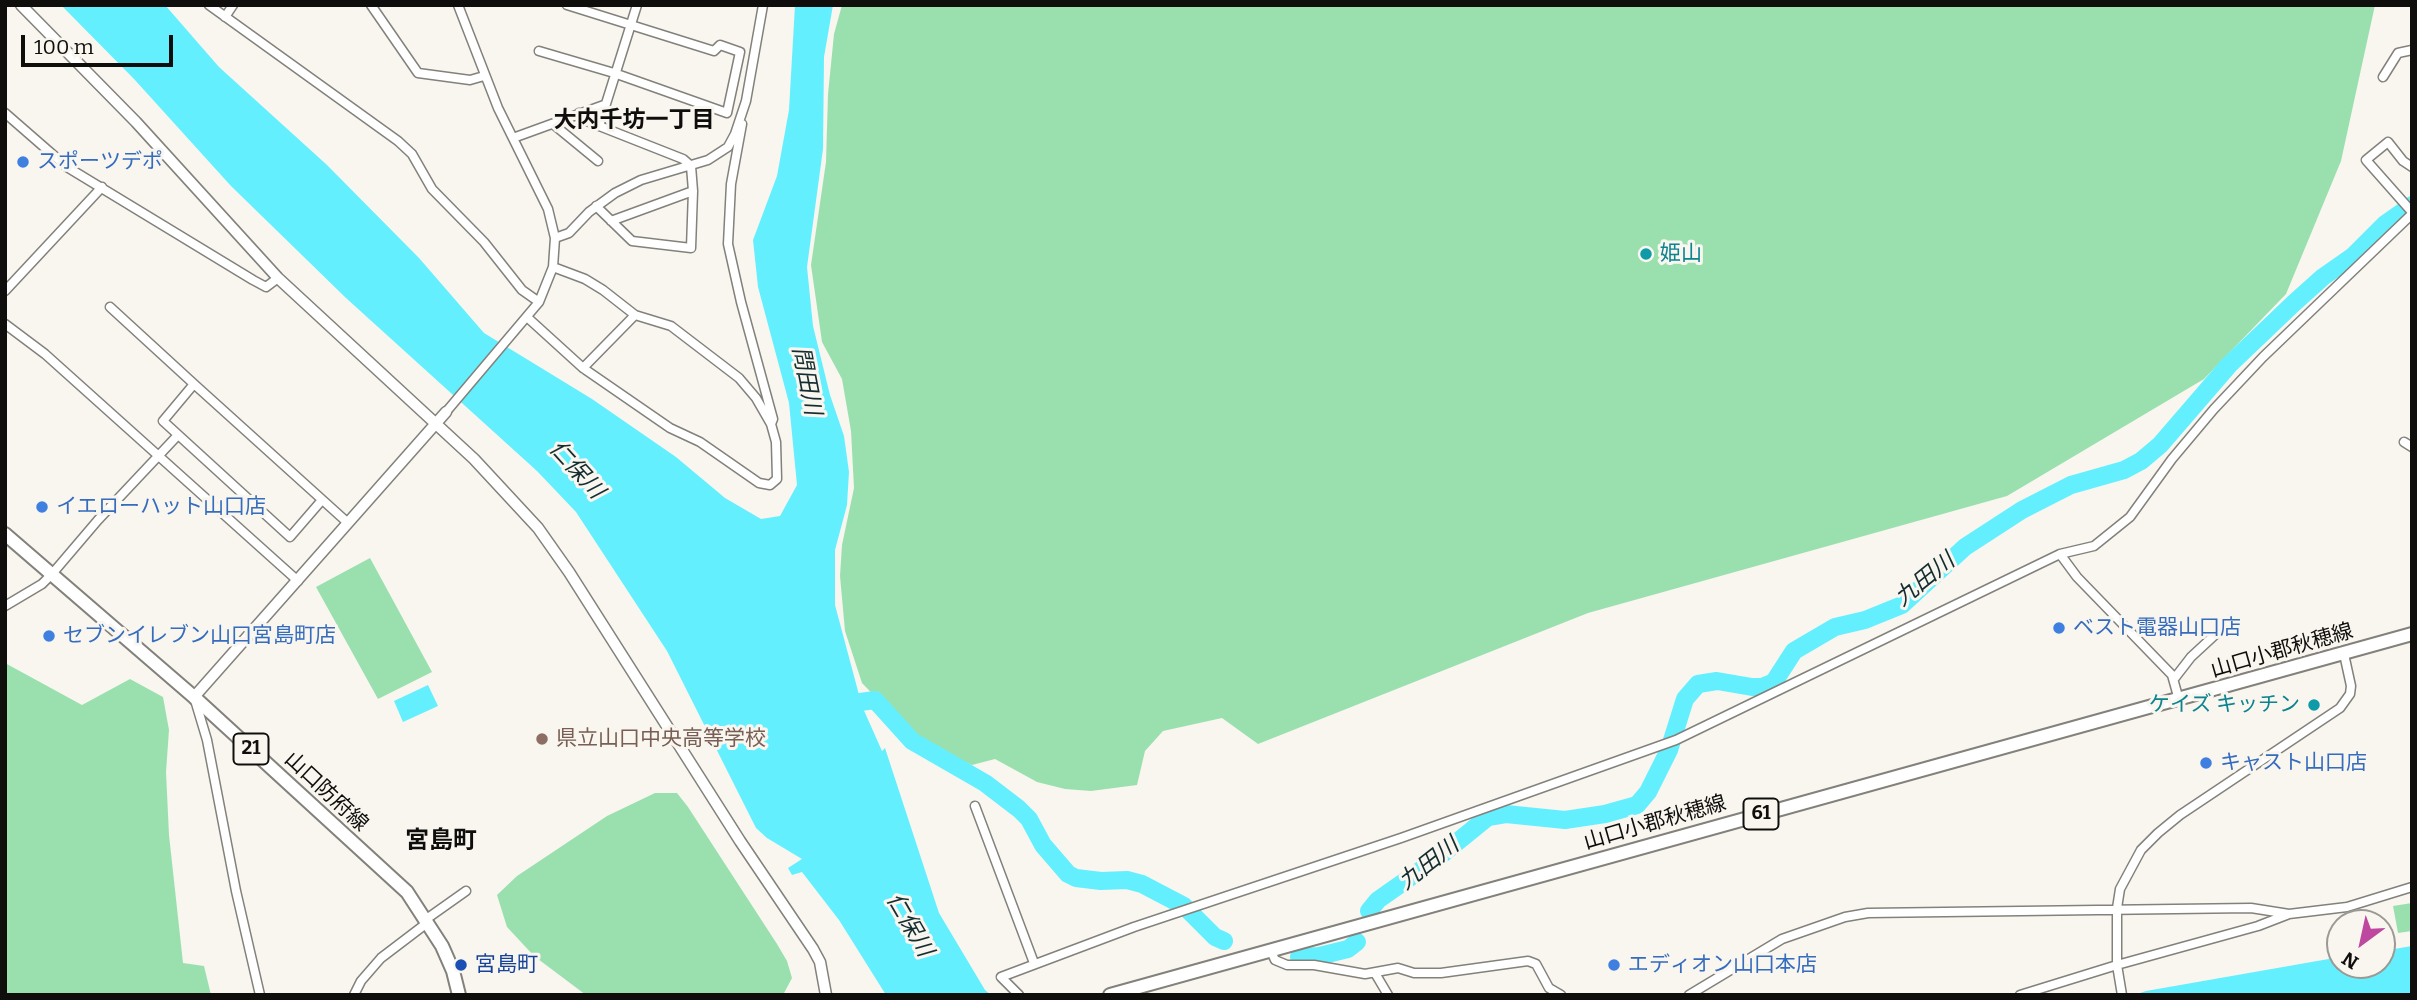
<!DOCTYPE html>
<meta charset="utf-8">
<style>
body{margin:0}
#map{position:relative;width:2417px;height:1000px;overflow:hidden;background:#f8f6ef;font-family:Bitter,serif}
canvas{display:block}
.frame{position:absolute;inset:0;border:7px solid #0f0e0c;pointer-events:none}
.north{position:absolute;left:2326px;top:909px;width:70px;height:70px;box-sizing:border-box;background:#f8f6ef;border:2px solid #9b9994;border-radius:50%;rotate:213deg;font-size:19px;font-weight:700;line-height:28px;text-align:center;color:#0f0e0c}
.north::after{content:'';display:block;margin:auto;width:24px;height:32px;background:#be489f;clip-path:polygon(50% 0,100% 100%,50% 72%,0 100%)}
.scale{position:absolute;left:21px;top:35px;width:152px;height:32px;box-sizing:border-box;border:4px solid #0f0e0c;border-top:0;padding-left:9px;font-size:21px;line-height:24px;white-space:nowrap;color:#0f0e0c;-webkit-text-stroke:5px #f8f6ef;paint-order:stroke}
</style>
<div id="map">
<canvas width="2417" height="1000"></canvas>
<div class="frame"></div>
<div class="north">N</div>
<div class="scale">100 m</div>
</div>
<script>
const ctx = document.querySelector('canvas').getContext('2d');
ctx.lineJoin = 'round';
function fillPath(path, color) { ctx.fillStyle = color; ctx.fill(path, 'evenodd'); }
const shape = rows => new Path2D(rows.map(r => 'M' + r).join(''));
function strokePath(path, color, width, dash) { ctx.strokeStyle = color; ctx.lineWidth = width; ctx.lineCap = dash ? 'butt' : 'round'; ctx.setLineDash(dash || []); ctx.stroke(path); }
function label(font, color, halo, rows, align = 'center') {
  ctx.font = font + ' Bitter,"Noto Sans JP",serif'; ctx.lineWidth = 6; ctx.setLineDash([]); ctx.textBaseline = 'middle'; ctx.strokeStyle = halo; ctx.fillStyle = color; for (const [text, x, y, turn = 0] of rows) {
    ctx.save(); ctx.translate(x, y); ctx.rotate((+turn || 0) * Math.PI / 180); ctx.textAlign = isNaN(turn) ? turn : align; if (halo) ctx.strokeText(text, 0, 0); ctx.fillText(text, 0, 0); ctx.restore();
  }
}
fillPath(shape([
 [842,5,2375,5,2341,161,2286,294,2204,379,2007,496,1588,613,1258,744,1222,718,1163,731,1145,751,1137,785,1091,791,1065,789,1037,782,995,759,972,765,917,740,862,683,845,631,840,576,842,545,854,488,851,431,842,379,822,342,811,265,826,162,828,94,834,34],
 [370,558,432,672,378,699,316,587],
 [5,663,82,705,130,679,163,697,169,730,166,772,169,835,183,963,204,966,211,995,5,995],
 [655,793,677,793,688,807,777,944,787,961,792,978,783,995,586,995,534,956,507,927,497,895,517,876,607,816],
 [2412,903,2412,931,2398,933,2393,906]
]), '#9ae0af');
fillPath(shape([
 [61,5,165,5,219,67,327,165,419,258,484,333,592,399,676,457,725,498,761,519,780,516,797,485,789,403,758,287,753,240,777,176,789,110,795,5,833,5,824,57,823,149,807,267,813,326,830,395,844,436,849,472,847,505,835,550,835,605,862,706,882,751,885,748,939,913,985,990,991,995,886,995,839,920,802,872,792,875,788,868,802,859,767,838,756,828,667,651,576,512,537,471,346,298,231,186,134,79],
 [428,685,438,706,403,722,394,701],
 [2412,946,2412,995,2134,995,2146,991,2340,957,2340,965,2382,965,2382,951]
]), '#64effe');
strokePath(shape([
 [838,705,875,700,912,741,985,783,1019,809,1029,819,1043,845,1068,874,1076,878,1101,881,1127,880,1142,884,1184,906,1215,937,1224,941],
 [1369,911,1378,900,1435,860,1488,817,1506,814,1565,820,1605,814,1637,805,1648,792,1669,750,1685,699,1698,684,1717,681,1752,687,1762,687,1774,682,1794,651,1835,627,1865,620,1902,605,1965,547,2022,510,2071,485,2124,470,2141,461,2160,445,2229,365,2294,303,2323,277,2353,256,2385,224,2412,205],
 [1299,957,1319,956,1348,949,1357,942]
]), '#64effe', 18);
const minor = shape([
 [209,5,398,141,412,154,432,189,484,242,522,290,539,302],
 [371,5,418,73,470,80,484,76],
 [225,17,233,5],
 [539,51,614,73,727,113,740,52,720,45,714,51,567,5],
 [2383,77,2398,53,2412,50],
 [5,113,67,167,253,280,266,287,278,278],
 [579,113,584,120,683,159,691,166,693,191,691,248,632,241,596,206],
 [553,124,598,161],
 [742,124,731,184,728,244,741,302,773,419,771,424],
 [599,126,637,5],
 [513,138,604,105],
 [2412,167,2403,161,2388,142,2366,160,2412,212],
 [611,221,693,191],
 [555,238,569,233,589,212,615,193,641,180,708,160,728,147,735,134,746,101,763,5],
 [5,291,102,187],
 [110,307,194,384],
 [528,318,583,368,670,428,700,442,759,483,770,485,777,479,776,442,771,424,756,398,739,378,671,326,635,315,603,290,585,279,553,267],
 [5,324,45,354,298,581],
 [583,368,635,315],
 [446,412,539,302,553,267,555,238,548,209,498,108,458,5],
 [2404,442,2412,447],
 [322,500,290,537,163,421,194,384,348,523],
 [2060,554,2077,577,2172,675,2179,700],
 [5,606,42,584,52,574,98,520,178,435],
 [2174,679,2191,657,2231,620],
 [195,700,207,740,236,891,260,995],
 [975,806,1034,963],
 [425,920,466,891],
 [1271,951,1275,960,1287,965,1314,965,1365,974,1398,968,1414,973,1441,973,1528,961,1536,964,1549,988,1561,995],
 [1375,973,1388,995],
 [354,995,361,981,381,958,427,923],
 [1019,995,1001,977,1134,927,1401,838,1676,740,2060,554,2094,546,2130,517,2172,459,2214,409,2263,357,2412,214],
 [1689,995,1782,939,1845,917,1868,913,2251,908,2289,914],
 [2020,995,2117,965,2258,926,2289,914,2347,907,2412,887],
 [2122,995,2117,965,2117,908,2120,889,2141,850,2158,833,2180,815,2340,708,2350,694,2351,686,2344,654]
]);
const tertiary = shape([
 [21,5,136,122,278,278,474,459,538,528,569,572,740,841,813,949,820,962,826,995],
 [194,697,446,412]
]);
const primary = shape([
 [5,534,194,697,407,892,442,946,453,971,459,995],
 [1110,995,2412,634]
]);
strokePath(minor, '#83817b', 11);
strokePath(tertiary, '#83817b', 13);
strokePath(primary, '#83817b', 16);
strokePath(minor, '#fff', 8);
strokePath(tertiary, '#fff', 10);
strokePath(primary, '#fff', 12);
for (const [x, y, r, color] of [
 [23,162,7,"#3f7fe0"],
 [1646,254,7,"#0f9aa8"],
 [42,507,7,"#3f7fe0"],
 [2059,628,7,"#3f7fe0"],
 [49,636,7,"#3f7fe0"],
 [2314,705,7,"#0f9aa8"],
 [542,739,7,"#8d6e63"],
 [2206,763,7,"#3f7fe0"],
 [461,965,7,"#1a4fb4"],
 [1614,965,7,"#3f7fe0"]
]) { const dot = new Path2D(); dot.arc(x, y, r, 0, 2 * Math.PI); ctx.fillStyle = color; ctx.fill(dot); strokePath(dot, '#f8f6ef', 2.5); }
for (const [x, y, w] of [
 [251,749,35],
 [1761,814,35]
]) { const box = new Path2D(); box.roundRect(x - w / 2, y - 15.5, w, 31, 5); ctx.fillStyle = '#f8f6ef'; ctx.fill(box); strokePath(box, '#0f0e0c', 2); }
label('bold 19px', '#0f0e0c', null, [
 ["21",251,749],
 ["61",1761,814]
]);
label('21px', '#366cbe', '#f8f6ef', [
 ["スポーツデポ",37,162],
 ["イエローハット山口店",56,507],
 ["ベスト電器山口店",2073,628],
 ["セブンイレブン山口宮島町店",63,636],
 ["キャスト山口店",2220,763],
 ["エディオン山口本店",1628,965]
], 'left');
label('21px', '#0d838f', '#f8f6ef', [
 ["姫山",1660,254],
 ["ケイズ キッチン",2300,705,"right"]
], 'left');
label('21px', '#0f0e0c', '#f8f6ef', [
 ["山口小郡秋穂線",2282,651,-16],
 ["山口防府線",326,792,43],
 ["山口小郡秋穂線",1655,823,-16]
]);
label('21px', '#785e54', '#f8f6ef', [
 ["県立山口中央高等学校",556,739]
], 'left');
label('21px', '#164399', '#f8f6ef', [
 ["宮島町",475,965]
], 'left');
label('bold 23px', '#0f0e0c', '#f8f6ef', [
 ["大内千坊一丁目",634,121]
]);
label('italic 23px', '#152d30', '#f8f6ef', [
 ["問田川",806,381,79],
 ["仁保川",576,470,48],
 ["九田川",1925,580,-39],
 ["九田川",1429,864,-38],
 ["仁保川",909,925,60]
]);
label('bold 24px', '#0f0e0c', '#f8f6ef', [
 ["宮島町",441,841]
]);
</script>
